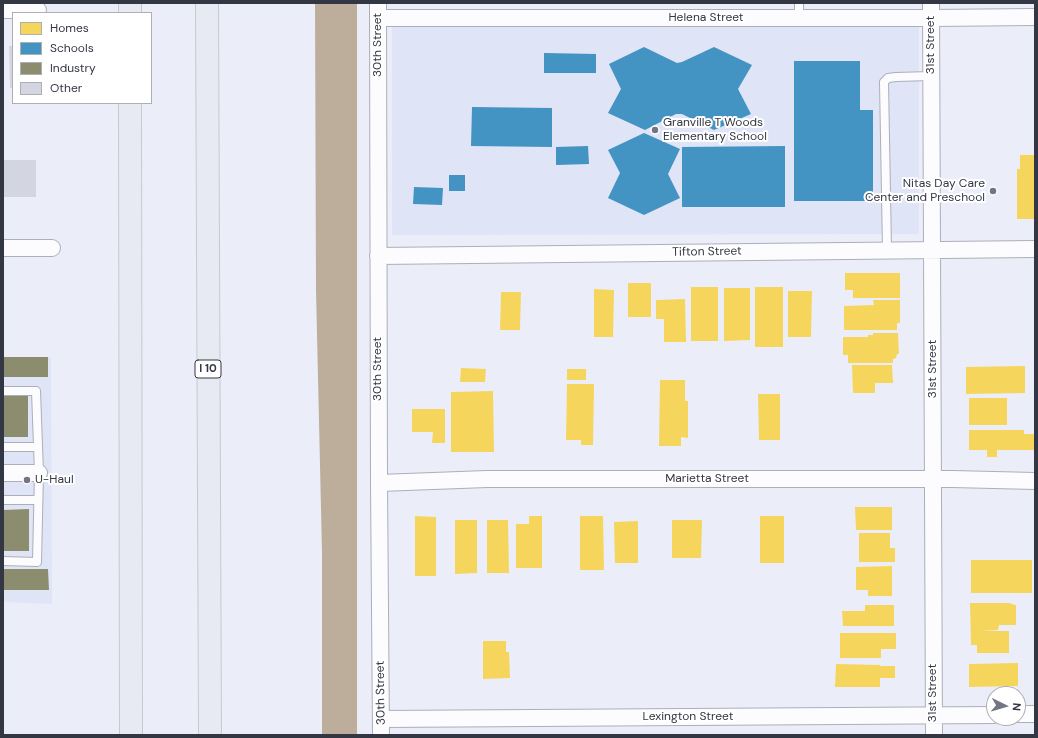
<!DOCTYPE html>
<style>
body{margin:0}
#map{position:relative;width:1038px;height:738px;overflow:hidden;background:#ebeef8;font-family:"DM Sans",sans-serif}
canvas{display:block}
.frame{position:absolute;inset:0;border:4px solid #333643;pointer-events:none}
.legend{position:absolute;left:12px;top:12px;width:140px;height:92px;box-sizing:border-box;background:#fff;border:1px solid #adafb4;margin:0;padding:5px 7px;list-style:none;font-size:12px;color:#333643}
.legend li{display:flex;align-items:center;gap:8px;height:20px}
.legend b{width:20px;border:1px solid #adafb4}
.north{position:absolute;left:986px;top:686px;width:40px;height:40px;box-sizing:border-box;background:#fff;border:1px solid #adafb4;border-radius:50%;rotate:95deg;font-size:11px;font-weight:700;line-height:16px;text-align:center;color:#333643}
.north::after{content:'';display:block;margin:auto;width:14px;height:18px;background:#737682;clip-path:polygon(50% 0,100% 100%,50% 72%,0 100%)}
</style>
<div id="map">
<canvas width="1038" height="738"></canvas>
<div class="frame"></div>
<ul class="legend">
<li><b style="height:11px;background:#f6d55c"></b>Homes</li>
<li><b style="height:11px;background:#4393c3"></b>Schools</li>
<li><b style="height:11px;background:#8c8c6e"></b>Industry</li>
<li><b style="height:11px;background:#d3d6e0"></b>Other</li>
</ul>
<div class="north">N</div>
</div>
<script>
const ctx = document.querySelector('canvas').getContext('2d');
ctx.lineJoin = 'round';
function fillPath(path, color) { ctx.fillStyle = color; ctx.fill(path, 'evenodd'); }
const shape = rows => new Path2D(rows.map(r => 'M' + r).join(''));
function strokePath(path, color, width, dash) { ctx.strokeStyle = color; ctx.lineWidth = width; ctx.lineCap = dash ? 'butt' : 'round'; ctx.setLineDash(dash || []); ctx.stroke(path); }
function label(font, color, halo, rows, align = 'center') {
  ctx.font = font + ' "DM Sans",sans-serif'; ctx.lineWidth = 4; ctx.setLineDash([]); ctx.textBaseline = 'middle'; ctx.strokeStyle = halo; ctx.fillStyle = color; for (const [text, x, y, turn = 0] of rows) {
    ctx.save(); ctx.translate(x, y); ctx.rotate((+turn || 0) * Math.PI / 180); ctx.textAlign = isNaN(turn) ? turn : align; if (halo) ctx.strokeText(text, 0, 0); ctx.fillText(text, 0, 0); ctx.restore();
  }
}
fillPath(shape([
 [919,25,919,234,392,235,392,26],
 [3,357,51,357,52,604,3,602]
]), '#dfe4f6');
fillPath(shape([
 [315,3,357,3,357,735,322,735,322,553,316,290]
]), '#bdae9b');
fillPath(shape([
 [1020,155,1035,155,1035,219,1017,219,1017,169,1020,169],
 [845,273,900,273,900,298,853,298,853,290,845,290],
 [628,283,651,283,651,317,628,317],
 [691,287,718,287,718,341,691,341],
 [755,287,783,287,783,347,755,347],
 [724,288,750,288,750,340,724,341],
 [594,289,614,290,613,337,594,337],
 [788,291,812,291,811,337,788,337],
 [501,292,521,292,520,330,500,330],
 [685,299,686,342,664,342,664,319,656,319,656,300],
 [873,300,900,300,900,323,897,323,897,330,844,330,844,306,874,305],
 [873,333,898,333,899,354,897,354,896,358,893,359,893,363,848,363,848,355,843,355,843,337,868,337,868,335,873,335],
 [852,365,892,365,893,383,875,383,875,393,853,393],
 [1025,366,1025,393,966,394,966,367],
 [461,368,486,369,485,382,460,382],
 [567,369,586,369,586,380,567,380],
 [660,380,685,380,685,401,688,401,688,438,681,437,681,446,659,446],
 [567,384,594,384,593,445,581,445,581,440,566,440],
 [493,391,494,452,451,452,451,392],
 [758,394,780,394,780,440,759,440],
 [969,398,1007,398,1007,425,969,425],
 [412,409,445,409,445,443,432,443,433,432,412,432],
 [969,430,1024,430,1024,434,1035,434,1035,450,997,450,997,457,987,457,987,450,969,450],
 [855,507,892,507,892,530,856,530],
 [415,516,436,517,436,576,415,576],
 [529,516,542,516,542,568,516,568,516,524,529,524],
 [580,516,603,516,604,570,580,570],
 [760,516,784,516,784,563,760,563],
 [455,520,477,520,477,573,455,574],
 [487,520,508,520,509,573,487,573],
 [672,520,702,520,701,558,672,558],
 [638,521,638,563,615,563,614,522],
 [859,533,890,533,890,548,895,548,895,562,859,562],
 [971,560,1032,560,1032,593,971,593],
 [892,566,892,596,868,596,868,590,856,590,856,567],
 [970,603,1011,603,1011,604,1016,605,1016,625,999,625,998,630,980,631,1009,631,1009,653,977,653,977,645,971,645],
 [865,605,894,605,894,626,843,626,842,611,865,611],
 [840,633,896,633,896,649,881,649,881,658,840,658],
 [483,641,506,641,506,652,509,652,510,678,483,679],
 [1018,663,1018,686,969,687,969,664],
 [836,664,880,665,880,666,895,666,895,678,880,678,880,687,835,687]
]), '#f6d55c');
fillPath(shape([
 [644,47,677,63,682,62,714,47,752,65,738,89,751,114,714,130,682,114,676,114,645,130,608,113,621,89,609,64],
 [544,53,596,54,596,73,544,73],
 [794,61,860,61,860,110,873,110,873,201,794,201],
 [472,107,552,108,552,147,471,146],
 [644,133,680,149,668,174,680,198,644,215,608,198,620,173,608,150],
 [588,146,589,164,556,165,556,147],
 [785,146,785,207,682,207,682,147],
 [449,175,465,175,465,191,449,191],
 [414,187,443,188,442,205,413,204]
]), '#4393c3');
fillPath(shape([
 [3,357,48,357,48,377,3,377],
 [3,396,28,396,28,437,3,437],
 [29,509,29,551,3,551,3,510],
 [3,569,48,569,49,590,3,590]
]), '#8c8c6e');
fillPath(shape([
 [9,46,13,46,13,88,10,88],
 [3,160,36,160,36,197,3,197]
]), '#d3d6e0');
const lane = shape([
 [799,3,799,18],
 [887,250,884,82,888,78,896,77,931,76],
 [3,391,36,391,39,473,37,562,3,561],
 [3,447,38,447],
 [3,500,38,500]
]);
const street = shape([
 [378,3,379,483,381,735],
 [931,3,932,250,934,735],
 [3,10,38,10],
 [378,18,931,18,1035,17],
 [3,248,52,248],
 [378,256,1035,249],
 [3,473,39,473],
 [379,483,487,479,952,479,1035,481],
 [1018,714,1035,714],
 [381,719,994,715]
]);
const highway = shape([
 [130,3,130,13],
 [207,3,210,735],
 [130,103,131,735]
]);
strokePath(lane, '#acafb9', 10);
strokePath(street, '#acafb9', 18);
strokePath(highway, '#c7c9d0', 24);
strokePath(lane, '#fcfcfe', 8);
strokePath(street, '#fcfcfe', 16);
strokePath(highway, '#e7eaf3', 22);
for (const [x, y, r, color] of [
 [655,130,4,"#737682"],
 [993,191,4,"#737682"],
 [27,480,4,"#737682"]
]) { const dot = new Path2D(); dot.arc(x, y, r, 0, 2 * Math.PI); ctx.fillStyle = color; ctx.fill(dot); strokePath(dot, '#fff', 1.5); }
for (const [x, y, w] of [
 [208,369,26]
]) { const box = new Path2D(); box.roundRect(x - w / 2, y - 9, w, 18, 3); ctx.fillStyle = '#fff'; ctx.fill(box); strokePath(box, '#333643', 1); }
label('bold 11px', '#333643', null, [
 ["I 10",208,369]
]);
label('12px', '#333643', '#fff', [
 ["Helena Street",706,18],
 ["30th Street",378,45,-90],
 ["31st Street",931,45,-90],
 ["Tifton Street",707,252,-1],
 ["30th Street",378,369,-90],
 ["31st Street",933,369,-90],
 ["Marietta Street",707,479],
 ["30th Street",381,693,-91],
 ["31st Street",933,693,-90],
 ["Lexington Street",688,717]
]);
label('12px', '#333643', '#fff', [
 ["Granville T Woods",663,123],
 ["Elementary School",663,137],
 ["Nitas Day Care",985,184,"right"],
 ["Center and Preschool",985,198,"right"],
 ["U-Haul",35,480]
], 'left');
</script>
